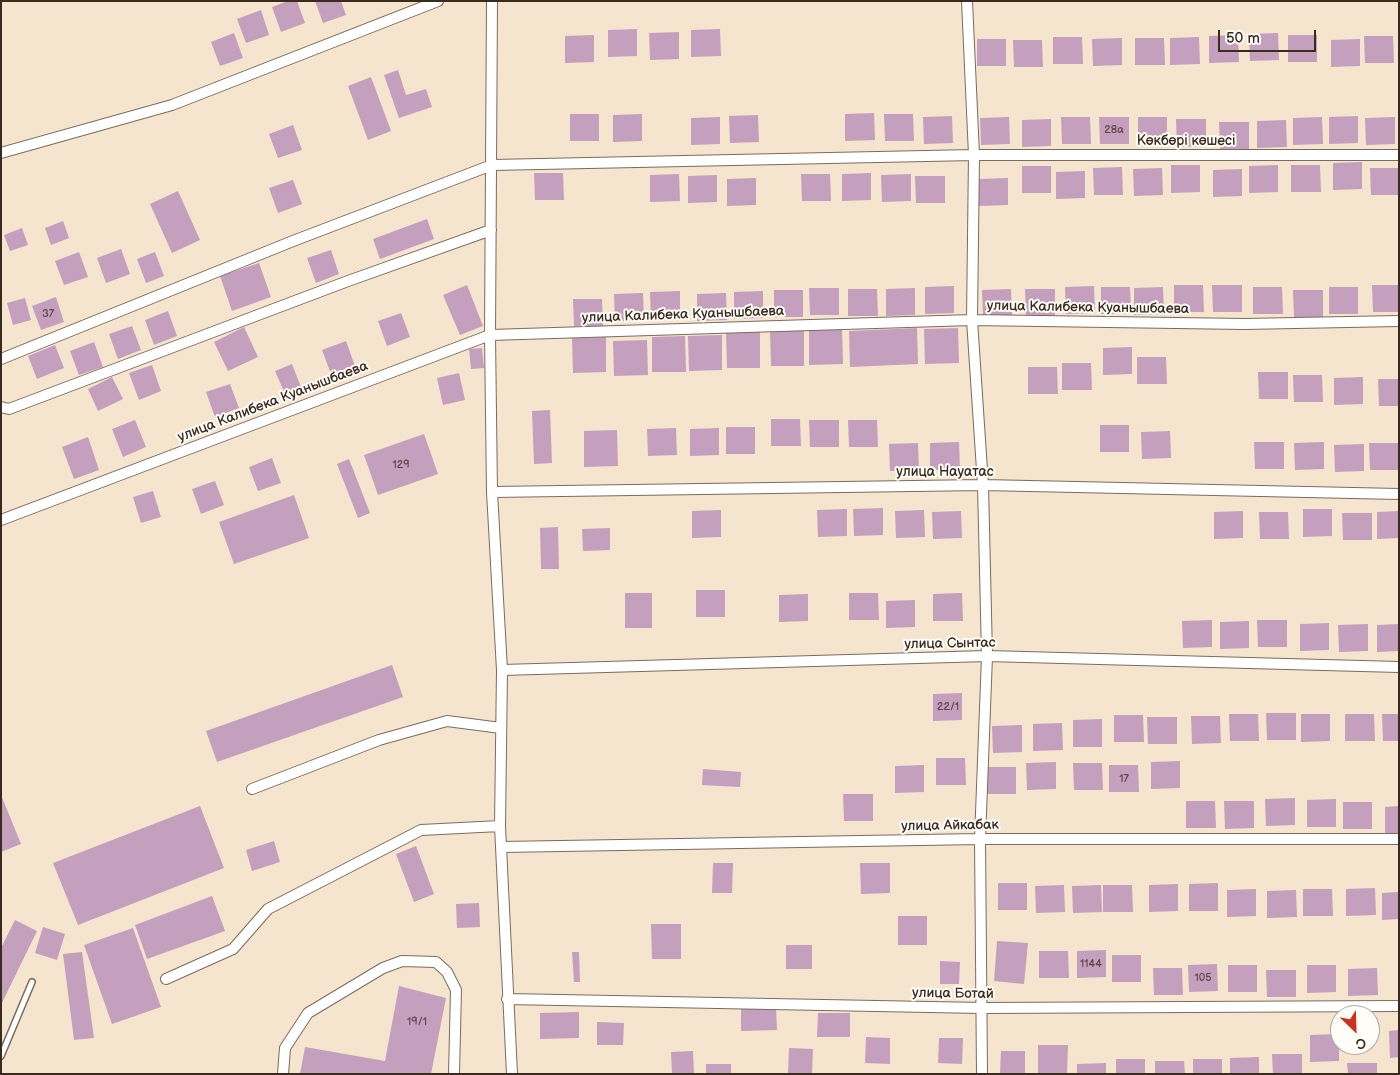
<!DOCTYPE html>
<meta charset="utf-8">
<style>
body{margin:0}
#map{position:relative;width:1400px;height:1075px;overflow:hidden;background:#f5e5ce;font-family:"Balsamiq Sans",sans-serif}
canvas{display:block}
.frame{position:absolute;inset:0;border:2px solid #3b2a1e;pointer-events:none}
.north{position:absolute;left:1330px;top:1005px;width:50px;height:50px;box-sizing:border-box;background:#fdfcf7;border:1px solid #afa8a0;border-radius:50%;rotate:156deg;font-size:14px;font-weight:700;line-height:20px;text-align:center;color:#3b2a1e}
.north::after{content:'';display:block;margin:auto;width:18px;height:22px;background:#c8321e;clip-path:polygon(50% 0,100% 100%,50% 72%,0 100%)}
.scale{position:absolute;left:1218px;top:30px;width:98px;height:22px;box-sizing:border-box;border:2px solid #3b2a1e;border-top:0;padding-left:6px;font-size:15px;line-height:18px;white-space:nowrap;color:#3b2a1e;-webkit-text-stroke:4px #fdfcf7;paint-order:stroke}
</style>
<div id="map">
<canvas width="1400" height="1075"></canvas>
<div class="frame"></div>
<div class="north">С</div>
<div class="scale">50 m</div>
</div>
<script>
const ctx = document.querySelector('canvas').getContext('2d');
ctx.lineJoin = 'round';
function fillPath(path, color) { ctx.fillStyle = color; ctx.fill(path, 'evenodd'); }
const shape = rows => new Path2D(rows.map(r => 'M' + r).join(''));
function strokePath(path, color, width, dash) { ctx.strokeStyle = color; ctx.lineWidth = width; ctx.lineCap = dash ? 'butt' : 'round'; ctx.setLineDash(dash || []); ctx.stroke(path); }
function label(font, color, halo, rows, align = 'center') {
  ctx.font = font + ' "Balsamiq Sans",sans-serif'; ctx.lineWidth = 4; ctx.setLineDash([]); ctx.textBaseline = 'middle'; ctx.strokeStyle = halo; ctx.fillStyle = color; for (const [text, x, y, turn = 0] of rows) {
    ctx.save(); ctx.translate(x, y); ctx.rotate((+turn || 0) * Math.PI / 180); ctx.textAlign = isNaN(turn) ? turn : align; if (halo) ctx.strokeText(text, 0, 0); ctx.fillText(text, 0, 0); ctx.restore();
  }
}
fillPath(shape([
 [288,1,297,1,305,23,281,32,272,7],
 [315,1,341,1,346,15,323,23],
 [261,10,269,35,246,43,237,19],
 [637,29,637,56,608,57,608,30],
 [720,29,721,56,691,57,691,30],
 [679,32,679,59,650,60,649,33],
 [234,33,243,58,220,66,211,42],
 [1278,33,1279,60,1250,61,1249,34],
 [594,35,594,62,565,63,565,36],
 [1238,35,1239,62,1209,63,1209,36],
 [1288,35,1317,35,1317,62,1288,62],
 [1364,36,1393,36,1394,63,1365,63],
 [1053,37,1082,37,1083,64,1053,64],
 [1199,37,1200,64,1170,65,1170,38],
 [1122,38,1122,65,1093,66,1092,39],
 [1135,38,1164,38,1165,65,1135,65],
 [977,39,1006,39,1006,66,977,66],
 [1360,39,1360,66,1331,67,1331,40],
 [1013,40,1042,40,1043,67,1014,67],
 [398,70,406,95,426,89,432,107,399,118,384,75],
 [371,77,391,131,368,140,348,86],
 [874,113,875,140,845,141,845,114],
 [570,114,599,114,599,141,570,141],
 [642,114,642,141,613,142,613,115],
 [884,114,913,114,914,141,885,141],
 [758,115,759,142,730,143,729,116],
 [952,116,953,143,924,144,923,117],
 [1358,116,1358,143,1329,144,1329,117],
 [720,117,720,144,691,145,691,118],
 [1009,117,1010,144,981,145,980,118],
 [1061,117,1090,117,1091,144,1062,144],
 [1099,117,1129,117,1129,144,1100,144],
 [1138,117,1167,117,1167,144,1138,144],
 [1322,117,1323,144,1293,145,1293,118],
 [1395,117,1395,144,1366,145,1365,118],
 [1051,119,1051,146,1022,147,1022,120],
 [1176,119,1206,119,1206,146,1177,147],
 [1286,120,1287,147,1257,148,1257,121],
 [1219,122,1249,122,1249,149,1220,149],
 [293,125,302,150,278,158,269,134],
 [1362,162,1362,189,1333,190,1333,163],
 [1171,165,1200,165,1200,192,1171,193],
 [1278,165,1278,192,1249,193,1249,166],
 [1291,165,1320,165,1321,192,1291,192],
 [1022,166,1051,166,1051,193,1022,193],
 [1122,167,1123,195,1094,195,1093,168],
 [1162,168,1163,195,1134,196,1133,169],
 [1370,168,1399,168,1399,195,1371,195],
 [1242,169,1242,196,1213,197,1213,170],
 [1085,171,1085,198,1056,199,1056,172],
 [534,173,563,173,564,200,535,200],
 [871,173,871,200,842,201,842,174],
 [679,174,680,201,650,202,650,175],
 [801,174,830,174,831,201,802,201],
 [911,174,911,201,882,202,881,175],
 [717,175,717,202,688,203,688,176],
 [915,176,945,176,945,203,916,203],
 [756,178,756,205,727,206,727,179],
 [1008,178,1008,205,979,206,979,179],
 [293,180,302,204,278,213,269,188],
 [178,191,200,240,172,253,150,204],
 [427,219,434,239,380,259,373,239],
 [63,221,69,238,51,245,45,228],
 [22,228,28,245,10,251,4,235],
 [121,249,130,274,106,283,97,258],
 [331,250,339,274,316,283,307,258],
 [79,252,88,277,64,285,55,261],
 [155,252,164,276,146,283,137,259],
 [259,263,271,297,232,311,220,276],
 [467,285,483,326,460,335,443,295],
 [1174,285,1203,285,1204,312,1174,312],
 [1212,285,1242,285,1242,312,1213,312],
 [1372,285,1399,285,1399,312,1373,312],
 [954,286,954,313,925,314,925,287],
 [1094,286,1095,313,1066,314,1065,287],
 [1101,287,1130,287,1131,314,1101,314],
 [1163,287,1164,314,1134,315,1134,288],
 [1253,287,1282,287,1283,314,1253,314],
 [1329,287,1358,287,1358,314,1329,314],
 [809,288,839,288,839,315,810,315],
 [915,288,915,315,886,316,886,289],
 [848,289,877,289,878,316,848,316],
 [1011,289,1012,316,983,317,982,290],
 [1025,289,1055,289,1055,316,1026,317],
 [774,290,803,290,803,317,774,317],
 [1293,290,1323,290,1323,317,1294,317],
 [680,291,680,318,651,319,650,292],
 [763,291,763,318,734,319,734,292],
 [643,293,644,320,615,321,614,294],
 [726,293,727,320,697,321,697,294],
 [56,297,64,322,41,330,32,306],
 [25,298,31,320,13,325,7,303],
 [573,299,602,299,603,326,574,326],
 [168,311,177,336,154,345,145,320],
 [401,313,410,337,387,346,378,321],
 [132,326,141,350,118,359,109,334],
 [244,327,258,357,228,371,214,342],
 [917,328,918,364,850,367,849,331],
 [958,328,959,363,925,364,924,329],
 [842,329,843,364,809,365,809,330],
 [804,330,804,366,771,366,770,331],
 [760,332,760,368,727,368,726,333],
 [722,335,722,370,689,371,688,336],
 [685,336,686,372,652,372,652,337],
 [606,337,606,372,573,373,572,338],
 [647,340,648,375,614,376,613,341],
 [346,341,355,366,331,374,322,350],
 [94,342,103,367,79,375,70,351],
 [55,345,64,368,37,379,28,356],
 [1132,347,1132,374,1103,375,1103,348],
 [482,348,484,368,471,369,469,349],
 [1137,357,1166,357,1167,384,1137,384],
 [1062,363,1091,363,1092,390,1062,390],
 [292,364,301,387,285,394,275,371],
 [152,365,161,391,139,400,129,373],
 [1028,367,1057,367,1058,394,1028,394],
 [1258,372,1288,372,1288,399,1259,399],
 [459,373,465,400,443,405,437,378],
 [1293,375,1322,375,1323,402,1294,402],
 [112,377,123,399,98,411,88,389],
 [1363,377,1363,404,1334,405,1334,378],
 [1378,379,1399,379,1399,406,1379,406],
 [230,384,239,408,215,417,206,392],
 [550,410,552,463,534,464,532,411],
 [771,419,800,419,801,446,771,446],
 [135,420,146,447,123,457,112,429],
 [809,420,839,420,839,447,810,447],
 [848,420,877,420,878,447,849,447],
 [1100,425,1129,425,1129,452,1100,452],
 [726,427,755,427,755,454,726,454],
 [676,428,677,455,648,456,647,429],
 [719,428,719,455,690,456,690,429],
 [617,430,618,466,584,467,584,431],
 [1170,431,1171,458,1142,459,1141,432],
 [424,434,438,474,378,495,364,455],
 [88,437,99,470,74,479,62,447],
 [959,442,960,469,930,470,930,443],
 [1254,442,1284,442,1284,469,1255,469],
 [1324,442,1324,469,1295,470,1294,443],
 [918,443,919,470,890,471,889,444],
 [1369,443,1398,443,1399,470,1370,470],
 [1364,444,1364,471,1335,472,1334,445],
 [272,458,281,483,258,491,249,467],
 [349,459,370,513,358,518,337,464],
 [215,481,224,505,201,514,192,489],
 [153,491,161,517,141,523,133,497],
 [294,495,309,538,234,564,219,522],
 [883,508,883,535,854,536,853,509],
 [847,509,847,536,818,537,817,510],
 [1303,509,1332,509,1332,536,1303,537],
 [721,510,721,537,692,538,692,511],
 [924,510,925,537,896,538,895,511],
 [961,511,962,538,933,539,932,512],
 [1243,511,1243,538,1214,539,1214,512],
 [1399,511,1399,538,1377,539,1377,512],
 [1259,512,1288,512,1289,539,1260,539],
 [1342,513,1372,513,1372,540,1343,540],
 [558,527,559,569,541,569,540,528],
 [610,528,610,550,583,551,582,529],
 [696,590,725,590,725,617,696,617],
 [625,593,652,593,652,628,625,628],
 [849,593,878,593,879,620,849,620],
 [962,593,963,621,933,621,933,594],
 [808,594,808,621,779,622,779,595],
 [915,600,915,627,886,628,886,601],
 [1212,620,1212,647,1183,648,1182,621],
 [1257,620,1287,620,1287,647,1258,647],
 [1249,621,1249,648,1220,649,1220,622],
 [1329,623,1329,650,1300,651,1300,624],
 [1368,624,1368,651,1339,652,1338,625],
 [1399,624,1399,651,1377,652,1377,625],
 [392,665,403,697,217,762,206,731],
 [962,693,962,720,933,721,933,694],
 [1266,713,1296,713,1296,740,1267,740],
 [1229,714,1258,714,1259,741,1230,741],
 [1301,714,1330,714,1330,741,1301,742],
 [1345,714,1374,714,1375,741,1345,741],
 [1382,714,1399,714,1399,741,1383,741],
 [1114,715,1143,715,1144,742,1114,742],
 [1191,716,1220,716,1221,743,1192,744],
 [1147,717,1177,717,1177,744,1148,744],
 [1102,719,1102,747,1073,747,1073,720],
 [1062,723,1063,750,1033,751,1033,724],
 [1022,725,1022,752,993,753,992,726],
 [936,758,965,758,966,785,936,785],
 [1180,761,1180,788,1151,789,1151,762],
 [1056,762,1056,789,1027,790,1026,763],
 [1073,763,1102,763,1103,790,1074,790],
 [924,765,924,792,895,793,895,766],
 [1109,765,1138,765,1139,792,1109,792],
 [987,767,1016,767,1016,794,987,794],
 [703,769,741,772,740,787,702,785],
 [843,794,873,794,873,821,844,821],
 [1,795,21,844,1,852],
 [1295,798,1295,825,1266,826,1265,799],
 [1336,799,1336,827,1307,827,1307,800],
 [1186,801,1215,801,1216,828,1186,828],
 [1224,801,1254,801,1254,828,1225,829],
 [1343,802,1372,802,1372,829,1343,829],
 [200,806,224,868,78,925,53,863],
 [1399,806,1399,833,1385,834,1385,807],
 [274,841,280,862,252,871,246,850],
 [416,846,434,894,414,902,396,854],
 [713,863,733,863,732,893,712,893],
 [860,863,890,863,890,893,861,894],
 [998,883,1027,883,1027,910,998,910],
 [1218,883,1218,911,1189,911,1189,884],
 [1178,884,1178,911,1149,912,1149,885],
 [1064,885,1065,912,1036,913,1035,886],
 [1101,885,1102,912,1073,913,1072,886],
 [1103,885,1132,885,1133,912,1103,912],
 [1375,888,1376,915,1346,916,1346,889],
 [1256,889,1256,916,1227,917,1227,890],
 [1303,889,1332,889,1333,916,1303,916],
 [1296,890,1297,917,1267,918,1267,891],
 [1399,892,1399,919,1382,920,1382,893],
 [212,896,225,931,147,959,135,925],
 [479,903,480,927,457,928,456,904],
 [898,916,927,916,927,945,898,945],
 [15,920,37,931,1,1005,1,948],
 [651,924,681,924,681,959,652,959],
 [43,927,65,934,57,960,35,953],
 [133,928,161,1007,112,1024,84,945],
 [997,941,1028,943,1024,984,994,981],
 [786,945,812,945,812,969,786,969],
 [1106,950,1106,977,1077,978,1077,951],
 [1039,951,1068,951,1069,978,1039,978],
 [82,952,94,1038,74,1040,63,954],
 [572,952,579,952,580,982,574,982],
 [1112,955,1141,955,1141,982,1112,982],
 [940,961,960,962,959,984,940,984],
 [1217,964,1218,991,1189,992,1188,965],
 [1228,965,1257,965,1257,992,1228,992],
 [1307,965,1336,965,1336,992,1307,993],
 [1153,968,1182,968,1183,995,1154,995],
 [1377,968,1378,995,1348,996,1348,969],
 [1266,970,1296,970,1296,997,1267,997],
 [399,986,446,998,431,1074,300,1074,305,1047,385,1061],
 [776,1007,777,1030,741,1031,741,1009],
 [579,1012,579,1038,540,1039,540,1013],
 [818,1013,850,1013,850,1037,817,1037],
 [597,1022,624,1023,623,1045,597,1045],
 [1399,1030,1399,1057,1390,1058,1389,1031],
 [1339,1034,1339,1061,1310,1062,1310,1035],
 [866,1037,890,1038,890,1064,865,1063],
 [939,1038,963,1038,962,1064,938,1063],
 [1038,1045,1068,1045,1067,1074,1038,1074],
 [789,1048,813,1049,812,1074,788,1074],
 [693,1051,694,1074,672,1074,671,1052],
 [1001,1051,1025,1051,1025,1074,1000,1074],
 [1272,1054,1302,1054,1302,1074,1273,1074],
 [1259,1057,1259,1074,1230,1074,1230,1058],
 [1116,1059,1145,1059,1145,1074,1116,1074],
 [1193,1059,1222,1059,1222,1074,1193,1074],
 [1155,1061,1184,1061,1185,1074,1155,1074],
 [1106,1063,1106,1074,1077,1074,1077,1064],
 [1347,1063,1377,1063,1377,1074,1348,1074],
 [706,1064,731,1064,731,1074,706,1074]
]), '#c59fbe');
const service = shape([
 [1,1056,32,982]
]);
const minor = shape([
 [492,1,490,335,492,492,502,670,500,826,512,1074],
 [967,1,974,155,972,320,983,485,987,656,980,839,982,1074],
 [1,153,172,105,438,1],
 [1,359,293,241,492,165,974,155,1399,155],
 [1,407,9,409,348,281,491,230],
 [492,492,983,485,1399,494],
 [1,520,490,335,972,320,1244,324,1399,321],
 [502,670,987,656,1399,667],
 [252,789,379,740,447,721,501,728],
 [501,847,980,839,1399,839],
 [166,979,233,949,268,909,421,830,500,826],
 [507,999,982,1008,1399,1006],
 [283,1074,285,1048,308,1013,383,968,402,961,436,962,447,972,456,990,454,1074]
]);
strokePath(service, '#7c6b5c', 8);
strokePath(minor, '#7c6b5c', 12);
strokePath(service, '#fff', 5);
strokePath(minor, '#fff', 10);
label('11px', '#5e4746', null, [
 ["28а",1114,130],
 ["37",48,314],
 ["129",401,465],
 ["22/1",948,707],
 ["17",1124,779],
 ["1144",1091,964],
 ["105",1203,978],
 ["19/1",417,1022]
]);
label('14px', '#3b2a1e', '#fdfcf7', [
 ["Көкбөрі көшесі",1186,141],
 ["улица Калибека Куанышбаева",1088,308,1],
 ["улица Калибека Куанышбаева",683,315,-2],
 ["улица Калибека Куанышбаева",273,402,-21],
 ["улица Науатас",945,472],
 ["улица Сынтас",950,644,-1],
 ["улица Айкабак",950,826,-1],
 ["улица Ботай",953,994,1]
]);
</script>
